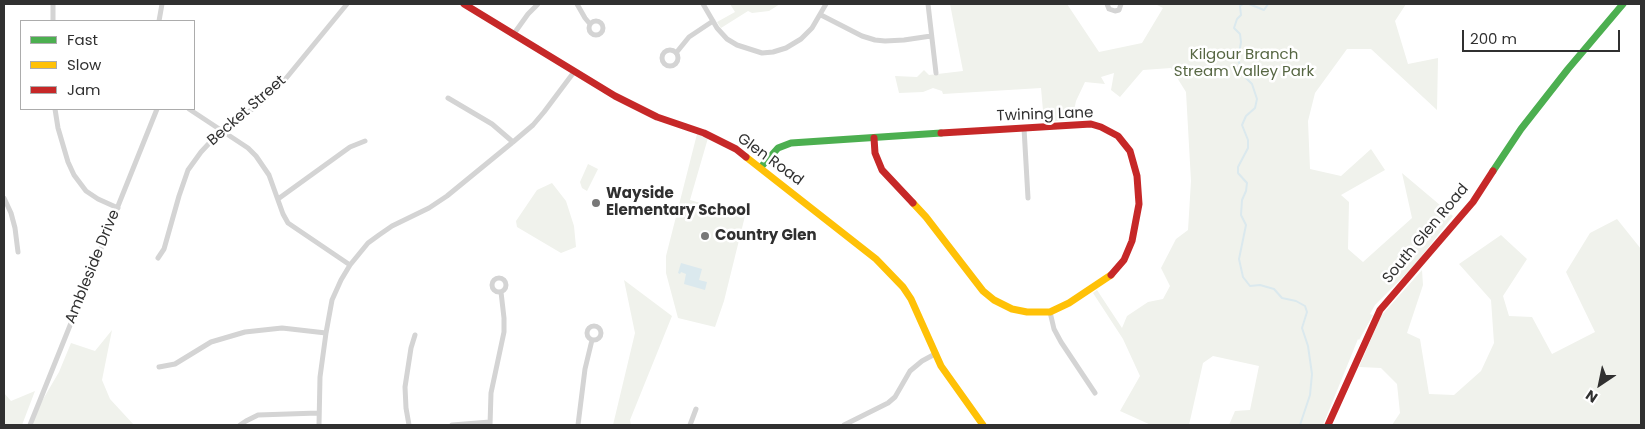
<!DOCTYPE html>
<style>
body{margin:0}
#map{position:relative;width:1645px;height:429px;overflow:hidden;background:#fff;font-family:Poppins,sans-serif}
canvas{display:block}
.frame{position:absolute;inset:0;border:5px solid #303030;pointer-events:none}
.legend{position:absolute;left:20px;top:20px;width:175px;height:90px;box-sizing:border-box;background:#fff;border:1px solid #acacac;margin:0;padding:6px 9px;list-style:none;font-size:15px;color:#303030}
.legend li{display:flex;align-items:center;gap:10px;height:25px}
.legend b{width:25px;border:1px solid #acacac}
.north{position:absolute;left:1575px;top:359px;width:50px;height:50px;-webkit-text-stroke:4px #fff;paint-order:stroke;rotate:214deg;font-size:14px;font-weight:700;line-height:20px;text-align:center;color:#303030}
.north::after{content:'';display:block;margin:auto;width:18px;height:22px;background:#303030;clip-path:polygon(50% 0,100% 100%,50% 72%,0 100%)}
.scale{position:absolute;left:1462px;top:30px;width:158px;height:22px;box-sizing:border-box;border:2px solid #303030;border-top:0;padding-left:6px;font-size:15px;line-height:18px;white-space:nowrap;color:#303030;-webkit-text-stroke:4px #fff;paint-order:stroke}
</style>
<div id="map">
<canvas width="1645" height="429"></canvas>
<div class="frame"></div>
<ul class="legend">
<li><b style="height:6px;background:#4caf50"></b>Fast</li>
<li><b style="height:6px;background:#ffc107"></b>Slow</li>
<li><b style="height:6px;background:#c62828"></b>Jam</li>
</ul>
<div class="north">N</div>
<div class="scale">200 m</div>
</div>
<script>
const ctx = document.querySelector('canvas').getContext('2d');
ctx.lineJoin = 'round';
function fillPath(path, color) { ctx.fillStyle = color; ctx.fill(path, 'evenodd'); }
const shape = rows => new Path2D(rows.map(r => 'M' + r).join(''));
function strokePath(path, color, width, dash) { ctx.strokeStyle = color; ctx.lineWidth = width; ctx.lineCap = dash ? 'butt' : 'round'; ctx.setLineDash(dash || []); ctx.stroke(path); }
function label(font, color, halo, rows, align = 'center') {
  ctx.font = font + ' Poppins,sans-serif'; ctx.lineWidth = 5; ctx.setLineDash([]); ctx.textBaseline = 'middle'; ctx.strokeStyle = halo; ctx.fillStyle = color; for (const [text, x, y, turn = 0] of rows) {
    ctx.save(); ctx.translate(x, y); ctx.rotate((+turn || 0) * Math.PI / 180); ctx.textAlign = isNaN(turn) ? turn : align; if (halo) ctx.strokeText(text, 0, 0); ctx.fillText(text, 0, 0); ctx.restore();
  }
}
fillPath(shape([
 [730,4,780,4,769,11,752,13,748,11,721,28,717,22,735,12],
 [950,4,1067,4,1099,52,1142,43,1163,8,1155,4,1406,4,1395,21,1408,64,1438,58,1437,110,1371,49,1347,49,1315,93,1308,121,1310,169,1341,176,1371,149,1385,170,1341,195,1349,202,1348,249,1363,262,1412,218,1402,173,1453,216,1413,267,1375,305,1370,314,1373,315,1359,340,1358,339,1323,425,1229,425,1235,411,1250,410,1259,366,1213,356,1203,363,1189,425,1151,425,1120,411,1140,376,1123,339,1093,293,1097,290,1122,328,1127,316,1148,302,1163,299,1170,286,1161,268,1176,239,1188,230,1191,181,1186,92,1171,68,1143,70,1120,97,1111,90,1114,73,1101,77,1105,84,1085,82,1076,101,1072,120,1044,122,1041,88,943,94,942,91,933,88,923,92,899,93,895,76,917,77,924,70,929,75,963,71],
 [697,134,708,138,690,200,745,216,724,301,715,327,678,318,666,273,666,256],
 [588,164,598,169,587,191,582,188,580,182],
 [552,183,566,201,574,226,576,247,561,253,517,227,516,221,537,190],
 [1617,219,1641,249,1641,425,1392,425,1400,413,1397,384,1381,368,1359,367,1381,316,1422,270,1423,285,1407,333,1420,339,1429,394,1454,395,1481,371,1494,343,1491,300,1459,264,1501,235,1527,259,1503,296,1509,316,1532,317,1552,354,1595,332,1566,272,1590,233],
 [624,280,672,316,630,420,631,425,613,425,635,333],
 [112,330,102,380,110,399,134,425,30,425,32,418,59,372,71,343,95,351],
 [35,391,22,425,4,425,4,393,11,401]
]), '#f0f2ec');
fillPath(shape([
 [681,263,702,269,699,280,707,282,705,290,684,284,686,274,681,272,680,274,678,273]
]), '#dbe9ee');
strokePath(shape([
 [1243,4,1240,6,1241,15,1237,19,1234,28,1240,34,1241,42,1238,60,1245,77,1252,84,1257,99,1255,108,1246,116,1242,125,1248,140,1248,148,1238,167,1238,173,1247,183,1246,191,1242,200,1241,215,1246,225,1239,259,1243,277,1250,286,1260,285,1274,289,1282,298,1296,301,1305,306,1307,312,1302,328,1308,346,1312,374,1310,395,1300,425],
 [1249,4,1264,10,1268,4]
]), '#dbe9ee', 2);
strokePath(shape([
 [53,4,53,21],
 [577,4,585,18,590,24],
 [703,4,717,28,727,39,737,45,762,53,773,52,786,48,801,39,812,28,826,4],
 [928,4,936,73],
 [1107,4,1109,9,1115,11,1119,10,1121,4],
 [821,15,862,36,875,40,885,41,904,40,931,36],
 '589 28a7 7 0 1 1 14 0a7 7 0 1 1-14 0Z',
 [159,21,162,4],
 [513,35,528,14,538,4],
 '662 58a8 8 0 1 1 16 0a8 8 0 1 1-16 0Z',
 [676,53,689,37,713,21],
 [448,98,492,124,513,142],
 [55,109,58,128,68,162,74,175,86,191,98,199,118,208],
 [189,109,248,148,256,156,269,175,283,214,288,223,350,265],
 [1024,128,1028,198],
 [4,198,11,213,15,228,18,252],
 [278,199,350,147,365,141],
 [158,258,164,249,179,196,188,170,201,152,215,137,259,104,283,82,347,4],
 '492 285a7 7 0 1 1 14 0a7 7 0 1 1-14 0Z',
 [1050,312,1054,329,1061,342,1095,393],
 '587 333a7 7 0 1 1 14 0a7 7 0 1 1-14 0Z',
 [159,367,175,364,211,342,245,332,282,328,326,333],
 [30,425,157,109],
 [240,425,246,421,258,415,318,413],
 [319,425,320,377,326,333,332,300,341,280,350,265,368,243,379,235,392,226,429,208,447,196,513,142,533,125,544,112,574,72],
 [409,425,406,408,405,387,411,348,415,335],
 [452,425,490,422],
 [490,425,491,393,504,332,504,318,501,292],
 [578,425,585,369,592,340],
 [690,425,696,409],
 [844,425,888,403,895,397,910,371,922,361,935,354]
]), '#d4d4d4', 5);
strokePath(shape([
 [761,167,778,148,791,143,941,133],
 [1493,171,1521,129,1568,69,1623,4]
]), '#4caf50', 7);
strokePath(shape([
 [746,157,876,259,903,287,911,299,941,366,983,425],
 [913,203,926,217,983,291,994,300,1012,309,1027,312,1050,312,1069,303,1111,275]
]), '#ffc107', 7);
strokePath(shape([
 [464,4,615,96,657,117,704,133,736,149,746,157],
 [941,133,1091,124,1101,127,1118,136,1130,151,1137,176,1139,204,1132,241,1124,260,1111,275],
 [874,138,875,153,882,170,913,203],
 [1328,425,1380,310,1473,202,1493,171]
]), '#c62828', 7);
for (const [x, y, r, color] of [
 [596,203,5,"#787878"],
 [705,236,5,"#787878"]
]) { const dot = new Path2D(); dot.arc(x, y, r, 0, 2 * Math.PI); ctx.fillStyle = color; ctx.fill(dot); strokePath(dot, '#fff', 2); }
label('15px', '#576743', '#fff', [
 ["Kilgour Branch",1244,55],
 ["Stream Valley Park",1244,72]
]);
label('15px', '#303030', '#fff', [
 ["Becket Street",247,111,-41],
 ["Twining Lane",1045,115,-2],
 ["Glen Road",770,160,36],
 ["South Glen Road",1426,234,-50],
 ["Ambleside Drive",93,267,-68]
]);
label('bold 15px', '#303030', '#fff', [
 ["Wayside",606,194],
 ["Elementary School",606,211],
 ["Country Glen",715,236]
], 'left');
</script>
